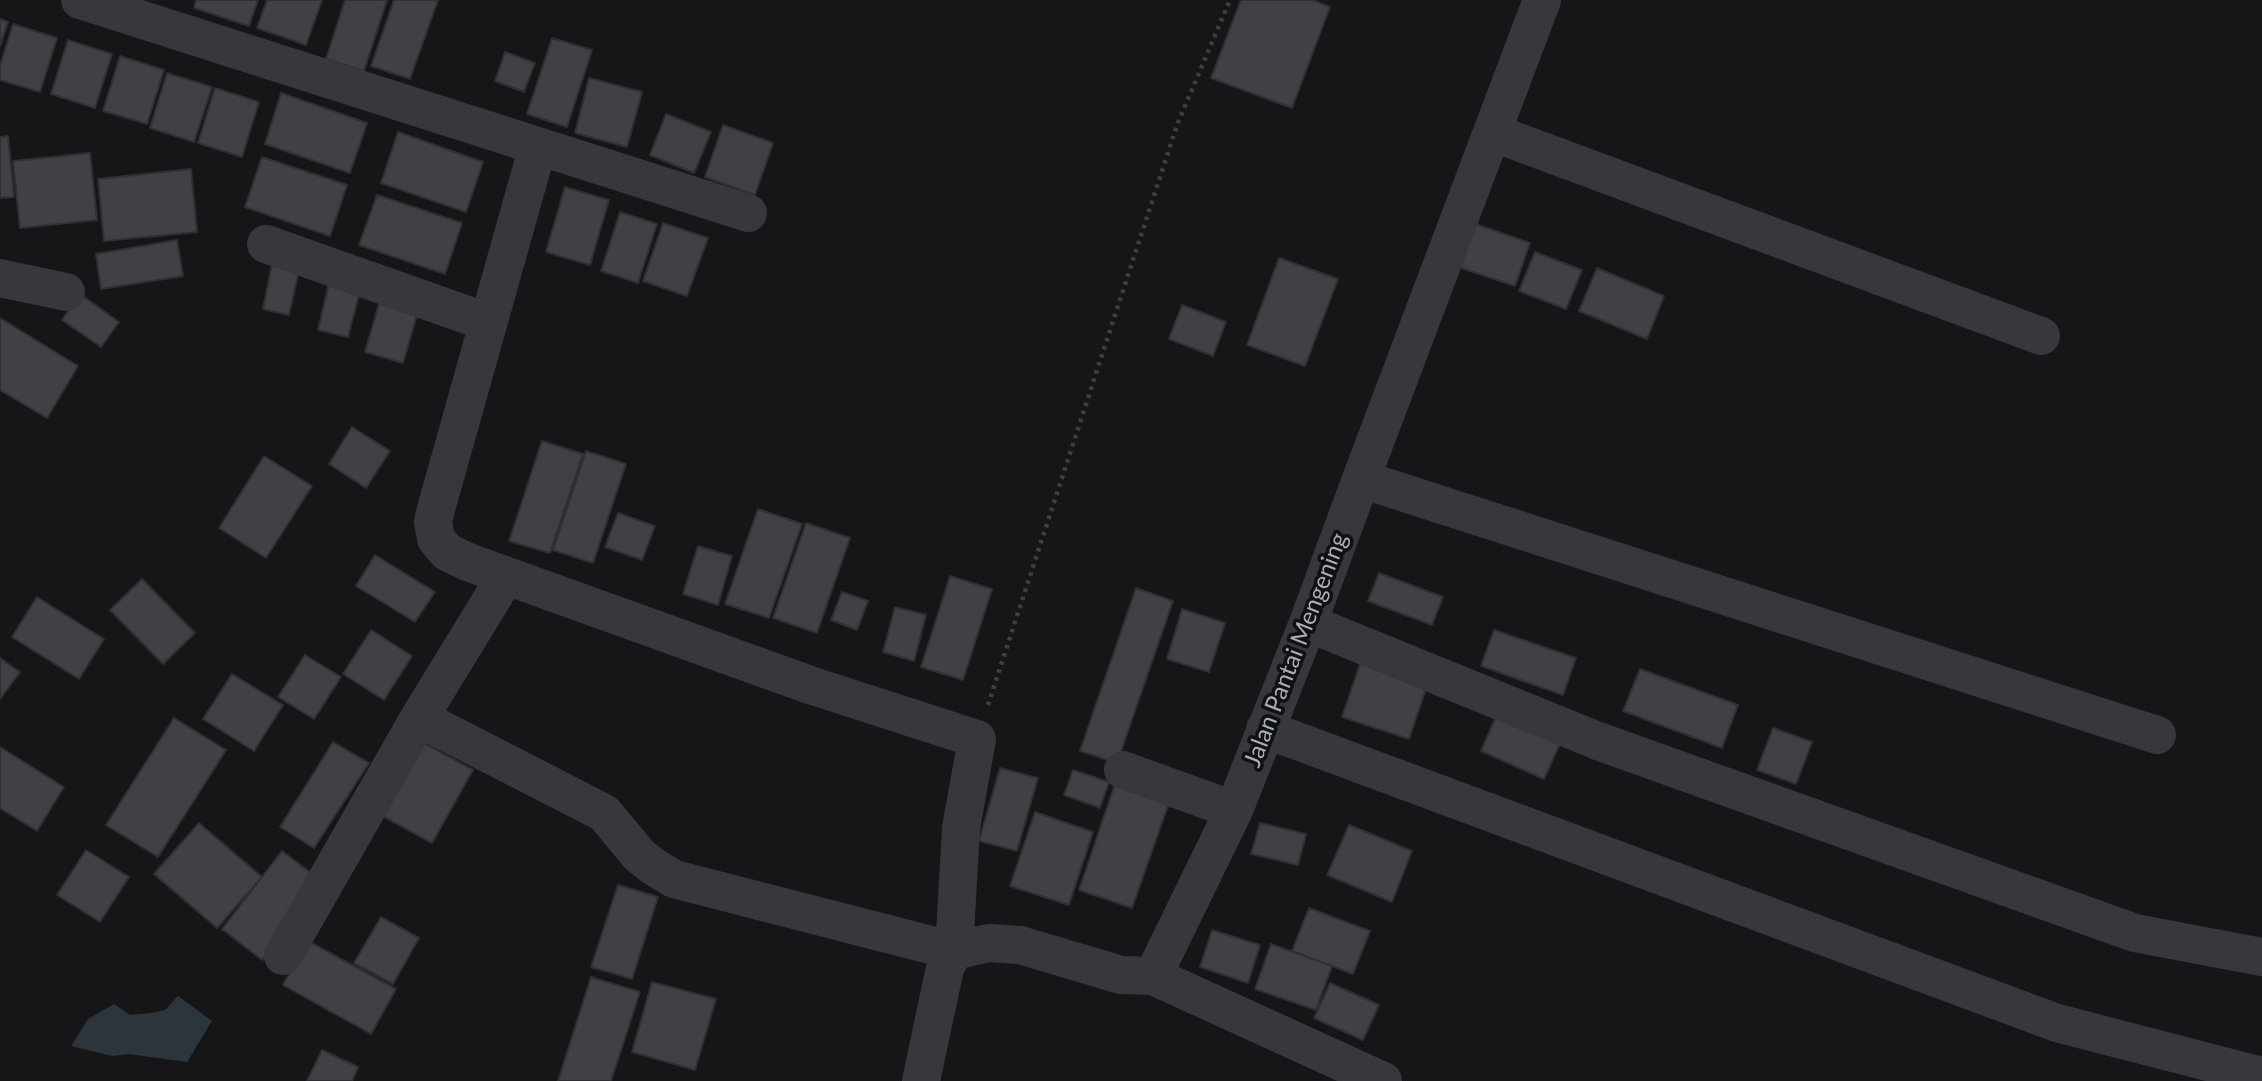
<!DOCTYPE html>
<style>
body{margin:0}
canvas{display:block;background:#161618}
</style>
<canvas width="2262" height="1081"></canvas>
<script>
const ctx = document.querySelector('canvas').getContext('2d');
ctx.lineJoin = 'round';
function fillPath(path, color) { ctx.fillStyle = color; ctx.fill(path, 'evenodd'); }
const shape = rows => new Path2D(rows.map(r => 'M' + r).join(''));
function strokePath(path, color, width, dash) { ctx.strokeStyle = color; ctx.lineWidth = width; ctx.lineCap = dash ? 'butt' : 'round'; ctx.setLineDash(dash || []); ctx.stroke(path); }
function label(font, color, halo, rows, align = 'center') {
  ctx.font = font + ' Lato,sans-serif'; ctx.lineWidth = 7; ctx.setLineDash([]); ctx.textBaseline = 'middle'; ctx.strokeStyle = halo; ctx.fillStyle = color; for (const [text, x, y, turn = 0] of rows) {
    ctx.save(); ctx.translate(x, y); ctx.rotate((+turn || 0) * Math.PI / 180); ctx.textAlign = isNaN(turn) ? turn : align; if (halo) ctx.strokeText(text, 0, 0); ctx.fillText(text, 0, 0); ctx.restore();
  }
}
fillPath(shape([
 [178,996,212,1021,187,1062,129,1054,112,1056,71,1046,88,1019,114,1004,130,1015,151,1013,165,1010]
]), '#2c353c');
const building = shape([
 [196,0,258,0,249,26,194,8,196,0],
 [267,0,322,0,306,45,257,28,267,0],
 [345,0,387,0,364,71,326,59,345,0],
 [394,0,438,0,410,79,371,66,394,0],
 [1241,0,1313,0,1330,7,1292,108,1211,78,1241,0],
 [0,19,8,22,0,46,0,19],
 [13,24,57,38,40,92,0,80,0,66,13,24],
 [552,38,592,50,567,127,527,114,552,38],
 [68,40,112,54,95,108,51,94,68,40],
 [505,52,535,63,524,92,495,81,505,52],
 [120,56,164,70,147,124,103,111,120,56],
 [167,73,212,87,194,142,150,128,167,73],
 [589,78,642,92,627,147,575,133,589,78],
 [215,88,259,102,242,157,198,143,215,88],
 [281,93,367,123,350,173,265,144,281,93],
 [666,114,711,132,694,173,650,155,666,114],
 [723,125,773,143,755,195,705,177,723,125],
 [398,132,483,162,466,212,381,183,398,132],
 [8,136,14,197,0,198,0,137,8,136],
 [90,153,97,220,20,228,13,161,90,153],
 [262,157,347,185,330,236,245,207,262,157],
 [191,169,197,232,104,241,98,179,191,169],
 [565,187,609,200,590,265,546,252,565,187],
 [377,195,462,223,445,274,359,245,377,195],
 [620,212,657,224,638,283,601,271,620,212],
 [1467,221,1530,243,1515,286,1452,265,1467,221],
 [663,223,708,238,687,296,643,281,663,223],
 [177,240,183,276,101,289,96,254,177,240],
 [1535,252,1582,270,1566,309,1519,291,1535,252],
 [1279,258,1338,279,1305,366,1247,345,1279,258],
 [273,260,300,265,289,315,263,309,273,260],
 [1597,268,1664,296,1647,339,1579,311,1597,268],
 [330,279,361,287,348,337,318,330,330,279],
 [80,294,119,322,101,347,62,320,80,294],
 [381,297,419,308,403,363,365,352,381,297],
 [1182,305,1226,322,1213,356,1169,339,1182,305],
 [0,318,78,366,47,418,0,390,0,318],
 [352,427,390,451,366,488,329,464,352,427],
 [542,441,583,454,550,553,509,541,542,441],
 [586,451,626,464,593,563,553,550,586,451],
 [264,456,312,486,266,558,219,528,264,456],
 [758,509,802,524,769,618,725,604,758,509],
 [618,513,655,526,642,560,605,547,618,513],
 [806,523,850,538,817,633,773,618,806,523],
 [698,546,732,556,718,605,683,594,698,546],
 [375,555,435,592,415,622,356,586,375,555],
 [1379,573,1443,597,1432,625,1368,601,1379,573],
 [950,576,992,589,963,680,921,667,950,576],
 [142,579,195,633,163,664,110,610,142,579],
 [1136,588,1173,601,1117,763,1080,751,1136,588],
 [842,592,868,601,857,630,831,620,842,592],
 [37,597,104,639,79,679,12,637,37,597],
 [895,607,926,615,914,661,883,652,895,607],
 [1182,609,1225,623,1209,672,1167,659,1182,609],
 [371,630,412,656,384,700,343,674,371,630],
 [1494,630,1576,658,1563,695,1481,666,1494,630],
 [305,655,341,677,314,719,278,697,305,655],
 [0,658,20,672,0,699,0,658],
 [1361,661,1428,683,1409,739,1342,717,1361,661],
 [1640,669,1738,705,1722,748,1623,711,1640,669],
 [232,674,283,705,254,751,203,719,232,674],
 [1500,708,1564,735,1544,779,1481,751,1500,708],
 [174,718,226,750,158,857,106,825,174,718],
 [1773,728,1812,742,1796,784,1757,770,1773,728],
 [420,741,473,770,432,843,379,814,420,741],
 [333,742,369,763,314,848,280,827,333,742],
 [0,747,64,787,37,831,0,808,0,747],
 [1000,768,1038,778,1017,851,979,841,1000,768],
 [1073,770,1109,782,1100,808,1064,795,1073,770],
 [1117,778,1171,797,1132,908,1079,890,1117,778],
 [1035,812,1093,832,1069,905,1010,886,1035,812],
 [199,823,262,877,217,928,154,874,199,823],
 [1260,823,1306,834,1298,865,1251,854,1260,823],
 [1349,825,1412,851,1392,902,1327,875,1349,825],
 [86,850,129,877,100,922,57,895,86,850],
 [282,851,323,882,262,960,222,929,282,851],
 [618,885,658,897,632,979,591,967,618,885],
 [1309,908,1370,931,1353,974,1292,951,1309,908],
 [381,917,419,938,393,984,354,963,381,917],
 [1212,930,1260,945,1248,983,1200,967,1212,930],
 [308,941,396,989,371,1034,283,985,308,941],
 [1271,944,1332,966,1316,1010,1255,989,1271,944],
 [591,977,640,992,611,1081,558,1081,591,977],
 [652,982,716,999,695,1070,632,1052,652,982],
 [1330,983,1379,1005,1363,1040,1314,1018,1330,983],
 [322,1050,358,1067,352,1081,307,1081,322,1050]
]);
fillPath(building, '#404145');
strokePath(building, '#303034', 2);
strokePath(shape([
 [988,705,1177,125,1230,0]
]), '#3d3f44', 4.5, [3.5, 5]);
strokePath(shape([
 [80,0,748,213],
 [1494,133,2041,336],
 [266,244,487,322],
 [0,278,66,292],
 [1361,479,2157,735],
 [1308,623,1598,741,2135,933,2262,957],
 [419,718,604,813,639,855,654,867,674,879,954,951,961,828,977,739,810,685,468,562,447,552,436,539,433,522,436,509,538,146],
 [1265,729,2057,1023,2262,1076],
 [1123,770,1234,810],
 [283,956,419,718,506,576],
 [1153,976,1383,1081],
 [921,1081,945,968,954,951,989,943,1020,945,1121,975,1153,976,1234,810,1308,623,1361,479,1542,0]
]), '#37383d', 38);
label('24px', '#a8adb8', '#111113', [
 ["Jalan Pantai Mengening",1296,650,-69]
]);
</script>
